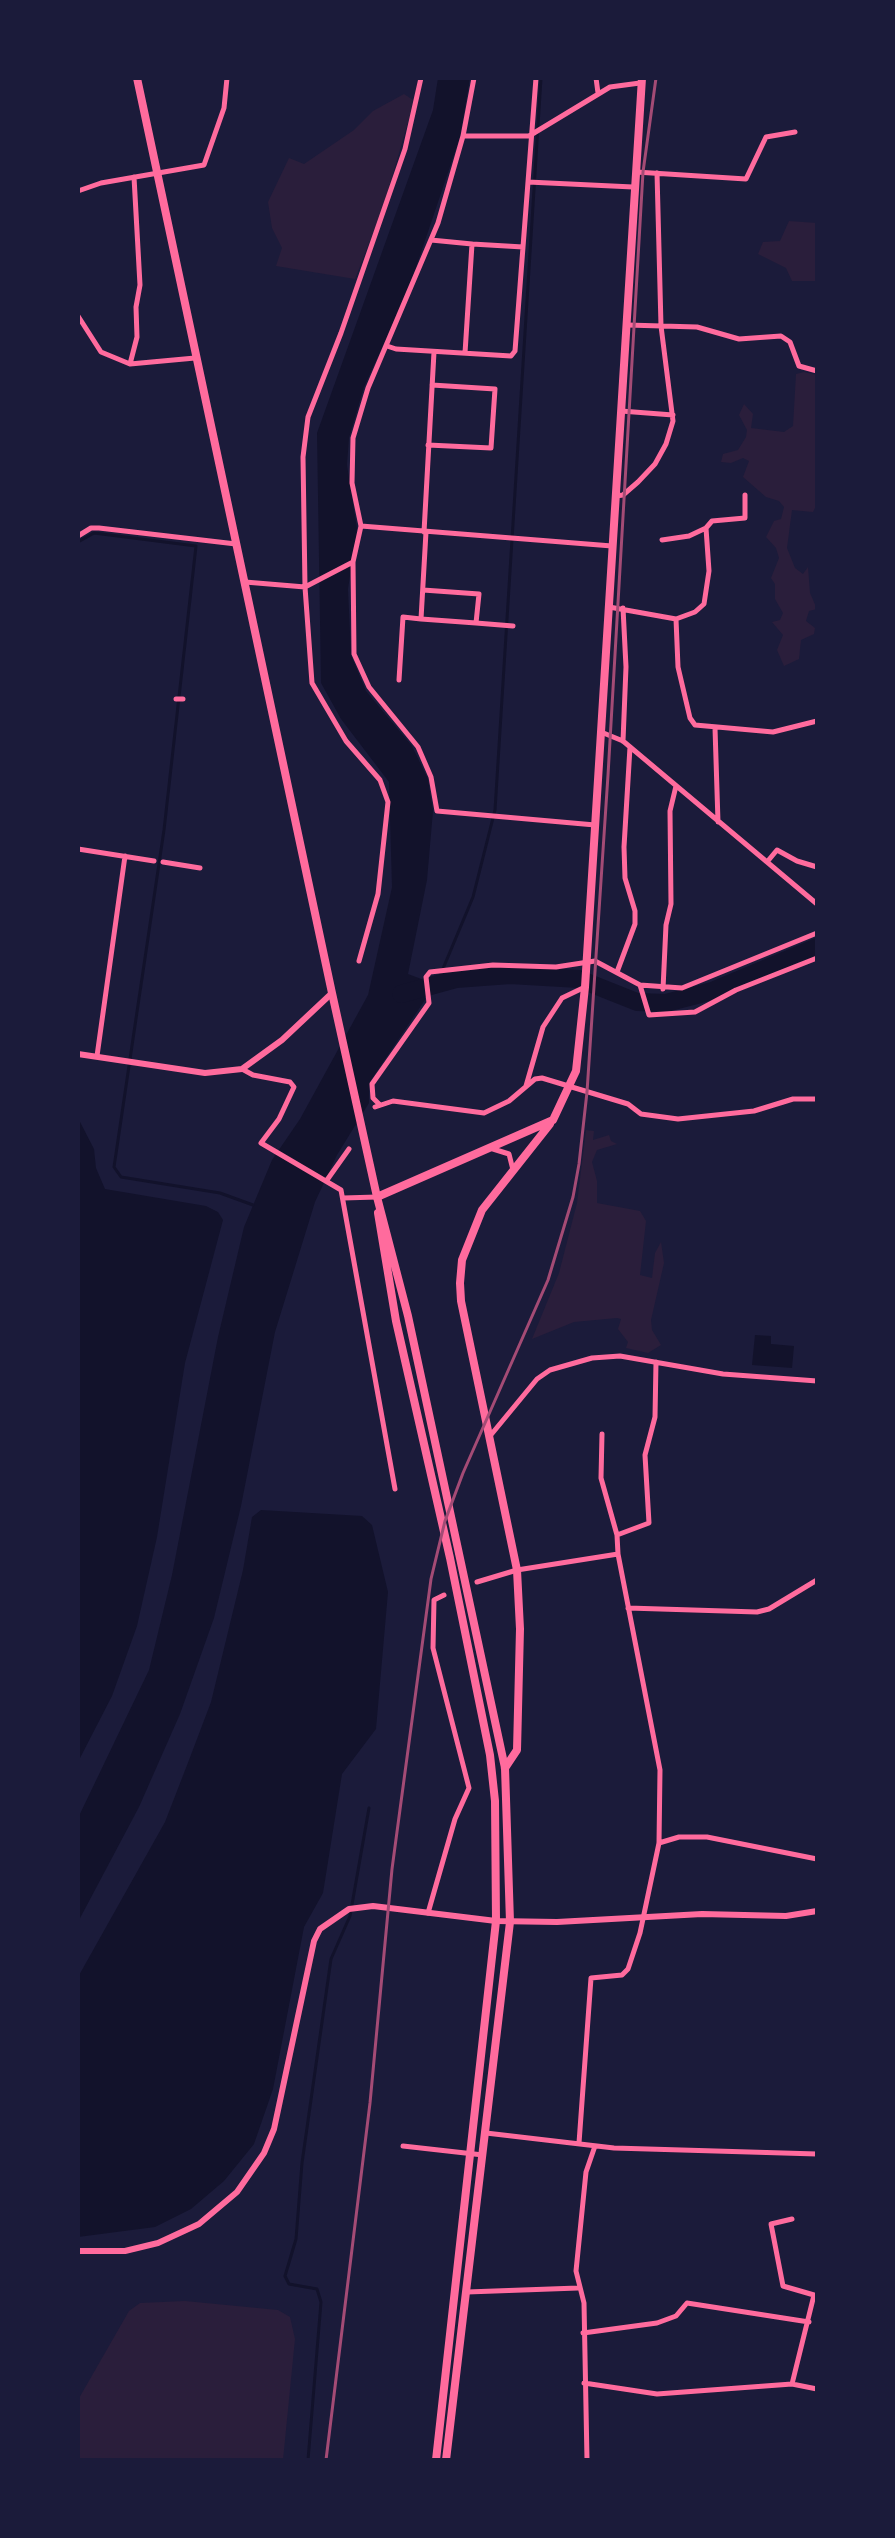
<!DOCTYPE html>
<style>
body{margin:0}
#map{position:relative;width:895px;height:2538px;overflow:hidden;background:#1b1b3a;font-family:Ubuntu,sans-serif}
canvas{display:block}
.frame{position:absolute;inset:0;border:80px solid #1b1b3a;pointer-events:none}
</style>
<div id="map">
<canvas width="895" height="2538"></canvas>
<div class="frame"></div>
</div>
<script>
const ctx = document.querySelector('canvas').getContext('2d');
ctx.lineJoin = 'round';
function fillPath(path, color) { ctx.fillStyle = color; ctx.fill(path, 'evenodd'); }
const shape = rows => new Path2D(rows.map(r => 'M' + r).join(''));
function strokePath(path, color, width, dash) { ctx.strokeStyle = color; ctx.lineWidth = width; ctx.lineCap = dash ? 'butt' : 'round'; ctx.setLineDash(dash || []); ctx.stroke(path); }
fillPath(shape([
 [404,94,413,100,411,112,383,208,355,279,276,266,282,248,272,228,268,202,289,158,304,164,354,130,373,111],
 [789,221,817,223,817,281,792,281,786,268,758,254,763,242,780,241],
 [804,372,817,375,816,506,813,512,792,510,787,548,795,568,803,574,808,567,810,593,817,609,809,611,806,621,815,628,814,634,801,640,799,659,784,666,777,650,783,635,772,622,780,620,783,613,775,599,775,584,771,578,779,558,776,548,766,537,774,521,781,519,784,507,779,501,766,497,743,477,749,461,743,458,731,463,721,462,723,454,738,450,746,437,747,430,739,415,744,404,753,414,751,428,784,432,793,426,796,374],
 [586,1130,594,1131,593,1140,609,1135,611,1141,617,1144,597,1150,592,1162,597,1181,597,1203,640,1211,646,1221,640,1275,652,1278,655,1253,661,1242,664,1263,651,1320,652,1330,661,1345,648,1353,626,1348,628,1342,618,1329,621,1319,617,1318,574,1322,532,1339,559,1273,577,1203],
 [185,2301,278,2310,290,2317,295,2339,283,2460,78,2460,78,2400,129,2311,140,2303]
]), '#2a1e3b');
fillPath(shape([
 [438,78,470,78,460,137,408,291,364,387,349,438,347,465,357,529,348,589,351,655,366,691,412,746,428,779,433,811,427,880,408,974,424,980,425,1000,369,1083,369,1103,337,1155,315,1202,275,1332,241,1506,214,1618,180,1714,139,1807,78,1922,78,1818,149,1670,172,1575,218,1337,244,1227,272,1160,300,1119,368,995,392,887,389,782,341,719,321,683,317,433,433,110],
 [78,1118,94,1149,96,1168,105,1189,206,1206,218,1212,223,1220,185,1363,157,1537,137,1626,112,1696,78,1762],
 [755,1335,771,1336,771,1344,794,1346,792,1368,752,1365],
 [261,1510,362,1516,372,1525,388,1592,376,1729,342,1774,323,1893,304,1927,273,2089,254,2144,224,2181,191,2209,155,2227,78,2237,78,1977,165,1822,189,1760,211,1702,243,1570,252,1517]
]), '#12122b');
strokePath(shape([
 [78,542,94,533,196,546,164,830,114,1167,121,1177,220,1193,253,1205],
 [437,983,473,897,495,810,541,78],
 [308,2460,321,2302,317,2289,289,2284,285,2276,296,2239,302,2163,331,1959,350,1916,369,1808]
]), '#12122b', 3);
strokePath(shape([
 [401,994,456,979,510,975,579,979,637,1002,666,1003,712,991,817,947]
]), '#12122b', 18);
strokePath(shape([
 [474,78,463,136,438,223,368,388,353,438,352,483,361,526,353,562,354,654,369,687,418,747,431,777,437,811,595,825],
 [596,78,598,93],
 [463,136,529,136,610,87,640,83],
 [636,172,746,179,766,137,795,132],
 [528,182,633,187],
 [78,191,101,183,204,165,224,108,227,78],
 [431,240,472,244],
 [78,316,101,352,130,364,195,358],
 [627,325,697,327,739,339,781,336,790,342,799,366,817,371],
 [387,346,396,349,511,356,515,351,536,78],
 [465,353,472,244,523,247],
 [130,364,137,337,136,307,140,285,134,177],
 [621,411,673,415],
 [428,445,491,448,495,389,432,385],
 [616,496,623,495,638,482,655,464,666,444,673,421,661,326,657,173],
 [361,526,612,546],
 [706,528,712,521,745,518,745,495],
 [424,532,434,352],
 [426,532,421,619,476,623],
 [78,536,91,528,99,528,236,544],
 [662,540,689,536,706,528,709,571,704,604,695,612,676,619],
 [245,582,305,587,353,562],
 [423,590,479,594,476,623,513,626],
 [609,607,676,619,678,667,690,718,695,725,773,732,817,721],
 [623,608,626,667,623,741],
 [399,680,403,617,421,619],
 [176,699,183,699],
 [715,728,718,822],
 [601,732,623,741,817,904],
 [78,849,154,861],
 [163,862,200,868],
 [767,862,777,850,797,861,817,867],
 [359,961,378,894,388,802,380,780,346,741,312,683,305,587,303,457,308,417,341,333,405,149,421,78],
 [617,972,635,924,635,911,625,878,624,847,630,747],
 [640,985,649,1015,695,1012,736,990,817,958],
 [663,989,666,925,671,904,670,811,676,786],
 [97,1056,125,856],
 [242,1069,253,1075,290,1082,294,1087,279,1119,261,1143,341,1190,395,1489],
 [526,1086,543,1027,562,998,585,987],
 [379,1104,373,1098,372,1084,429,1003,426,977,430,972,493,965,556,967,595,961,640,985,682,988,817,933],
 [375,1107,393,1101,484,1113,509,1101,535,1079,542,1078,628,1104,641,1114,678,1119,754,1111,793,1099,817,1099],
 [493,1149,509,1154,513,1170],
 [327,1180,349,1149],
 [343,1198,377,1197],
 [602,1434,601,1478,617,1535,618,1554],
 [490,1436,537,1379,550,1370,592,1358,620,1356,723,1374,817,1381],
 [617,1535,649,1523,645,1455,655,1417,656,1362],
 [477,1582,517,1570,618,1554,660,1770,659,1843,640,1933,628,1969,622,1975,591,1978,579,2143],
 [628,1608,757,1612,769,1609,817,1580],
 [659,1843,679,1837,707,1837,817,1859],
 [428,1913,455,1819,469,1788,433,1648,434,1600,444,1595],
 [486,2133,614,2148,817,2154],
 [403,2146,483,2155],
 [467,2292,578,2288],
 [583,2333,657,2323,676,2316,687,2303,809,2322],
 [584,2383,657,2394,792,2384,817,2389],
 [792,2384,814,2295,783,2286,771,2224,792,2219],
 [587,2460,584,2303,576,2271,586,2172,595,2146]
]), '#ff6b9d', 5);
strokePath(shape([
 [78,1054,205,1073,242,1069,282,1040,332,993],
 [78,2251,125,2251,158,2243,199,2224,237,2192,264,2153,274,2129,314,1941,320,1929,349,1909,373,1906,496,1921,557,1922,702,1914,786,1916,817,1911]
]), '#ff6b9d', 6);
strokePath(shape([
 [377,1197,553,1120,576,1071,585,987,642,78],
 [505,1768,517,1750,520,1629,517,1570,461,1301,460,1283,462,1260,482,1210,550,1124]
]), '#ff6b9d', 8);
strokePath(shape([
 [137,78,332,993,377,1197,408,1316,505,1768,510,1922,446,2460],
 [378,1213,396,1321,450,1558,490,1755,495,1801,496,1921,436,2460]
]), '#ff6b9d', 8);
strokePath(shape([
 [326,2460,370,2103,392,1869,431,1579,445,1521,463,1473,548,1280,573,1197,579,1164,587,1092,608,775,643,172,656,78]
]), '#a44b75', 3);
</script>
